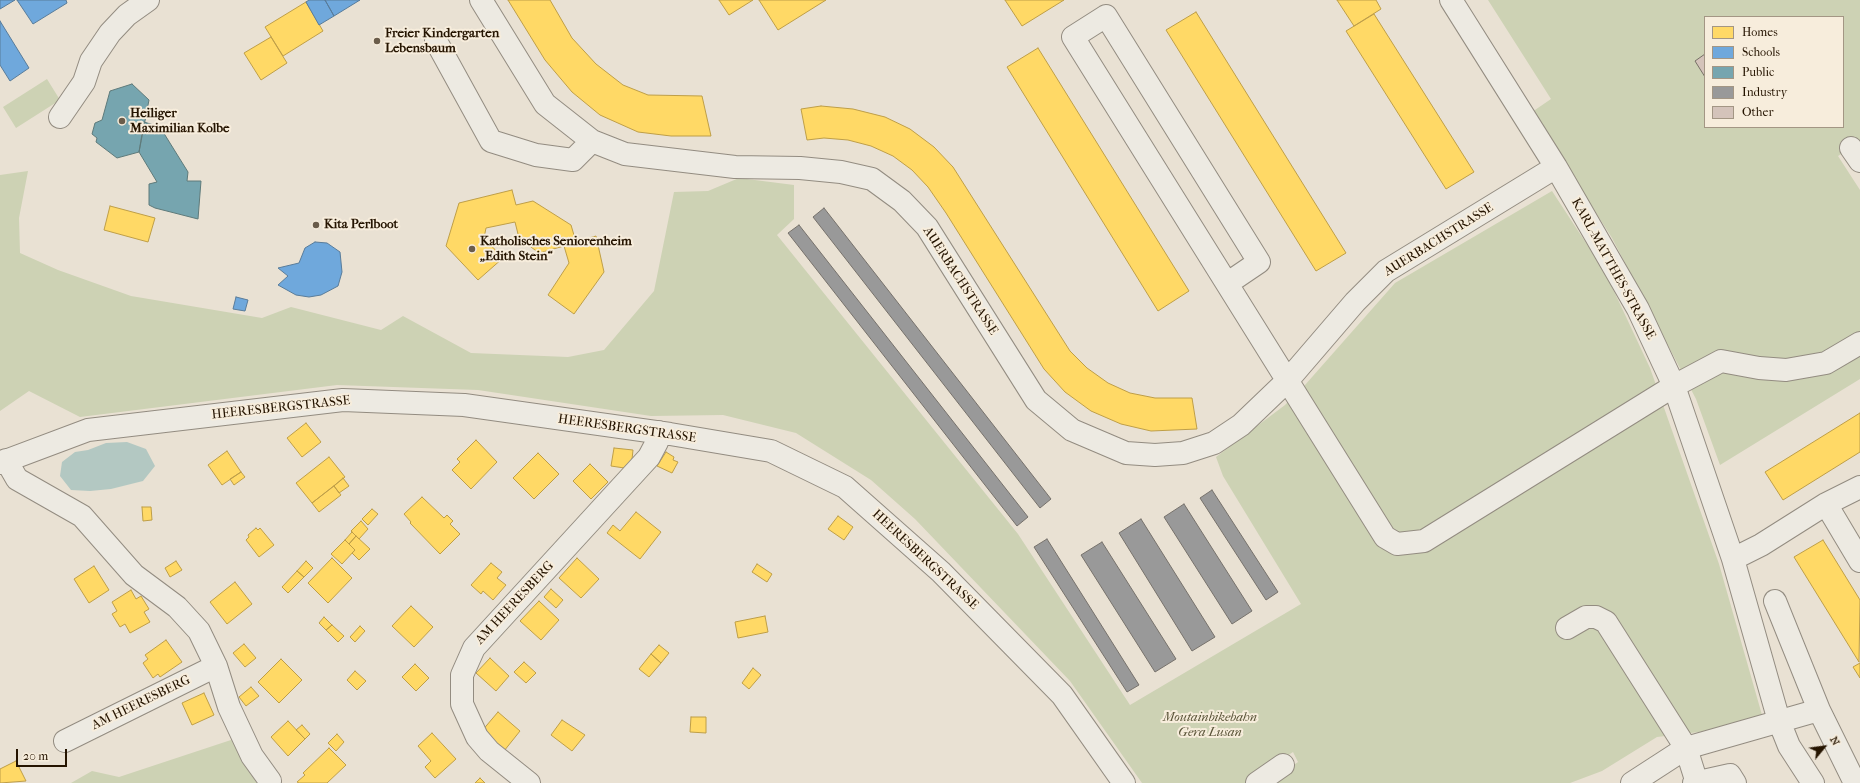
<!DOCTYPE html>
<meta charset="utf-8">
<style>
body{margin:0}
#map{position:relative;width:1860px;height:783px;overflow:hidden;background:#e9e1d3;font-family:"IM FELL French Canon",serif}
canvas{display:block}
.legend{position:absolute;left:1704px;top:16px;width:140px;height:112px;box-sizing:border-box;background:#f7eddc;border:1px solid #a39684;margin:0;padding:5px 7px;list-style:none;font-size:12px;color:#251400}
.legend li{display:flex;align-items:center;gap:8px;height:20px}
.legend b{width:20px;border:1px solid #a39684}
.north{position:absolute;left:1804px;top:727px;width:40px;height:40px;-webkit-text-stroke:3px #f7eddc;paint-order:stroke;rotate:61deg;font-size:11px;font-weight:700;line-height:16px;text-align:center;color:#251400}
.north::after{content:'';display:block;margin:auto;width:14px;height:18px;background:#251400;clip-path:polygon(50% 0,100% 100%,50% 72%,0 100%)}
.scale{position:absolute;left:16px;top:749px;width:51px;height:18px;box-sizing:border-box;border:2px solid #251400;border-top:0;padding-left:5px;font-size:12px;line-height:14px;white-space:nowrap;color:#251400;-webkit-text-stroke:3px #f7eddc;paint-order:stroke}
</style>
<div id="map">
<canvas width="1860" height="783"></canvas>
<ul class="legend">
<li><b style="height:11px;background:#ffd966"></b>Homes</li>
<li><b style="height:11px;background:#6fa8dc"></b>Schools</li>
<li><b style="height:11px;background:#76a5af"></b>Public</li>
<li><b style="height:11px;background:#999"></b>Industry</li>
<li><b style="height:11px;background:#d4c3ba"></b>Other</li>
</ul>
<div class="north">N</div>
<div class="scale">20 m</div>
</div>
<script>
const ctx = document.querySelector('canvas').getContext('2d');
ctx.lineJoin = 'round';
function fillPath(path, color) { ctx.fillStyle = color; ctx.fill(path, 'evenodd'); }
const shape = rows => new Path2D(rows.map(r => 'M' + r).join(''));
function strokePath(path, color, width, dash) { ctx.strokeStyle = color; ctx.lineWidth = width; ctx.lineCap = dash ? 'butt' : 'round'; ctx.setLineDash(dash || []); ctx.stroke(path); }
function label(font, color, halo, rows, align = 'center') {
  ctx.font = font + ' "IM FELL French Canon",serif'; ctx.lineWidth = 4; ctx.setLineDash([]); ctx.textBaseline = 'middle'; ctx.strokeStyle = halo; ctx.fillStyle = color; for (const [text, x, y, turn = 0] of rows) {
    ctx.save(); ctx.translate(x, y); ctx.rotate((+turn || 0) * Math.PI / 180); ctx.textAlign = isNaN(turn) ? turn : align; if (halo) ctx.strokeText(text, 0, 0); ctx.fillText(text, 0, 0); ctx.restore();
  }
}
fillPath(shape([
 [1488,0,1860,0,1860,142,1838,156,1860,190,1860,379,1720,465,1696,399,1612,238,1532,112,1551,99],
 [1705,17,1843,17,1843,127,1705,127],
 [47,79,60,100,16,128,3,107],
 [28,171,19,218,20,253,58,270,131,296,262,318,291,307,381,330,403,316,471,353,568,357,604,350,654,291,674,192,708,191,739,178,794,185,794,219,777,235,1018,534,1130,705,1301,604,1223,476,1216,457,1285,405,1305,385,1395,283,1552,191,1605,272,1650,368,1719,564,1762,715,1707,731,1657,737,1602,771,1570,783,1268,783,1298,762,1293,752,1246,783,1142,783,1070,681,915,519,871,480,796,433,723,415,651,416,478,390,337,385,80,417,29,391,0,411,0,175],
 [234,739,263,783,71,783,92,771,119,777]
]), '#cdd2b4');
fillPath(shape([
 [127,442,146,449,155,466,143,481,111,489,90,491,71,490,60,476,62,462,75,452,88,450,106,443]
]), '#b3c8c2');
const homes = shape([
 [508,0,550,0,572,38,596,64,623,85,648,95,702,96,711,136,671,136,638,132,600,115,572,92,545,60,508,0],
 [719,0,753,0,729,15,719,0],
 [759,0,826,0,778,30,759,0],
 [1005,0,1064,0,1022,26,1005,0],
 [1337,0,1376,0,1381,9,1354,26,1337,0],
 [306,2,323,31,283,56,265,27,306,2],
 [1196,12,1346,253,1316,271,1166,30,1196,12],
 [1374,14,1474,172,1446,189,1346,31,1374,14],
 [271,37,287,63,261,80,244,53,271,37],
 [1038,48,1189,291,1158,311,1007,67,1038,48],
 [821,106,853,109,885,117,910,129,934,147,953,167,1070,351,1087,368,1108,383,1130,393,1155,398,1192,398,1197,429,1151,431,1121,424,1091,411,1065,392,1044,369,946,213,928,187,912,170,893,156,871,146,848,140,824,138,807,140,801,109,821,106],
 [512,190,516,205,533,201,571,225,576,242,596,236,604,272,574,314,548,295,569,263,564,246,539,253,519,238,515,222,486,228,484,238,503,258,478,280,446,246,459,203,512,190],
 [110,206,155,218,148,242,104,230,110,206],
 [1860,413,1860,452,1783,500,1765,472,1860,413],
 [306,423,321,442,302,457,287,438,306,423],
 [476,440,497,462,471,489,452,470,460,462,457,459,476,440],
 [614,448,633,450,631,469,611,466,614,448],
 [227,451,241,472,222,485,208,465,227,451],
 [666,452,674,457,673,460,678,462,672,473,657,466,666,452],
 [538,453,559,474,534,499,513,478,538,453],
 [329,457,345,477,312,503,296,483,329,457],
 [590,464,608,482,591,499,573,481,590,464],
 [241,472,245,477,234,485,230,479,241,472],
 [343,478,349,486,339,493,334,486,343,478],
 [334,486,341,495,319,512,312,503,334,486],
 [422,497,444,518,447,515,453,521,450,524,460,534,440,554,410,523,411,522,404,514,422,497],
 [142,507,151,507,152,520,143,521,142,507],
 [372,509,378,514,368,525,362,519,372,509],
 [636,512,661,532,640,559,607,533,613,525,620,531,636,512],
 [838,516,853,527,844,540,828,529,838,516],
 [361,521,368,529,359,539,351,531,361,521],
 [256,528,258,530,260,528,274,545,259,557,246,540,249,537,248,535,256,528],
 [352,532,356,536,349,544,345,540,352,532],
 [356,536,370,549,359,560,352,553,355,550,349,544,356,536],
 [345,540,355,550,342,564,331,554,345,540],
 [1823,540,1860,600,1859,662,1794,557,1823,540],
 [332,558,352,578,328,603,308,583,332,558],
 [577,558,599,579,581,598,559,578,577,558],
 [176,561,182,570,170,577,165,568,176,561],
 [306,561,313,568,304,577,297,571,306,561],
 [491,563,502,572,497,578,506,585,493,600,483,591,481,594,471,585,491,563],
 [757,564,772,574,767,582,752,572,757,564],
 [94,566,109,590,89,603,74,579,94,566],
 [297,571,304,577,288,593,282,587,297,571],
 [235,582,252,604,227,624,210,602,235,582],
 [551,589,563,600,556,608,544,597,551,589],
 [131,590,136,599,141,596,149,609,144,612,150,622,130,633,125,624,120,627,112,614,117,611,112,602,131,590],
 [539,601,559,620,541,640,520,621,539,601],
 [411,606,433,627,414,647,392,626,411,606],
 [765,616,768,632,738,638,735,622,765,616],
 [324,617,332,625,326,630,319,623,324,617],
 [332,625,344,636,338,642,326,630,332,625],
 [360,626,365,631,355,642,350,637,360,626],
 [166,640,182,662,160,677,158,674,153,678,143,663,148,659,145,655,166,640],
 [244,644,256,658,245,667,233,653,244,644],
 [659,645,669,653,661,663,651,654,659,645],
 [651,654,661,663,649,677,639,669,651,654],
 [490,658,509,676,496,691,476,673,490,658],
 [281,659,302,680,279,703,258,682,281,659],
 [524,662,536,673,526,683,514,672,524,662],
 [1860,663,1860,678,1853,667,1860,663],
 [415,664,429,678,416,691,402,677,415,664],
 [753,668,761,675,749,689,742,683,753,668],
 [355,671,366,681,357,690,347,680,355,671],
 [251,687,259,696,246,706,239,697,251,687],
 [204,693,214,715,192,725,182,703,204,693],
 [498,712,520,731,504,751,481,732,498,712],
 [691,717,706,717,706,733,690,732,691,717],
 [562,720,585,735,572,751,551,735,562,720],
 [288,721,305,739,288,756,271,737,288,721],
 [302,725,310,734,305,739,296,730,302,725],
 [432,733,456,759,435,778,425,767,431,761,418,746,432,733],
 [337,734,344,742,336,751,328,743,337,734],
 [329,748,346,765,327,783,299,783,297,782,305,775,303,773,329,748],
 [16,761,26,781,0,783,0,769,16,761],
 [480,778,485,783,475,783,480,778]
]);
fillPath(homes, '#ffd966');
strokePath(homes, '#be9e47', 1);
const schools = shape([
 [0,0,15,0,0,9,0,0],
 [17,0,66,0,67,3,33,24,17,0],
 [309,0,325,0,334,16,319,25,306,2,309,0],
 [325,0,360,0,334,16,325,0],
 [0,21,29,68,10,81,0,65,0,21],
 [315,242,327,243,340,252,342,272,338,286,321,295,309,297,296,295,278,285,288,276,278,268,299,263,305,248,315,242],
 [236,297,248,300,245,311,233,309,236,297]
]);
fillPath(schools, '#6fa8dc');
strokePath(schools, '#597c9a', 1);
const public = shape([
 [132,84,149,100,139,152,117,158,96,142,97,138,92,134,95,123,102,120,110,91,132,84],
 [144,122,160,127,188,172,187,181,201,181,198,219,155,208,149,205,149,184,157,182,139,152,144,122]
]);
fillPath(public, '#76a5af');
strokePath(public, '#5e7a7a', 1);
const industry = shape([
 [824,208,1051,499,1040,508,813,217,824,208],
 [799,225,1028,517,1017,526,788,233,799,225],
 [1212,490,1278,592,1266,600,1200,498,1212,490],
 [1184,504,1252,611,1232,624,1164,517,1184,504],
 [1141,519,1215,637,1192,651,1119,533,1141,519],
 [1047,539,1139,685,1127,692,1034,547,1047,539],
 [1102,542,1176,659,1155,672,1081,555,1102,542]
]);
fillPath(industry, '#999');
strokePath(industry, '#76716b', 1);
const building = shape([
 [1705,54,1705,77,1695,61,1705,54]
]);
fillPath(building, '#d4c3ba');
strokePath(building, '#777066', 1);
const minor = shape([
 [481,0,545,104,592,141,625,154,735,167,800,168,841,172,872,179,902,201,927,227,1036,400,1072,430,1126,453,1155,455,1183,453,1214,443,1241,425,1288,380,1355,302,1386,271,1556,167],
 [1451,0,1556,167,1638,309,1674,386,1733,559,1779,721,1789,746,1813,783],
 [436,41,491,141,536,155,573,160,592,141],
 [60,117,84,82,91,61,110,33,127,15,148,0],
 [1851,148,1860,161],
 [1228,283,1259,262,1106,16,1073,37,1385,537,1397,544,1424,541,1674,386,1721,361,1759,368,1786,370,1826,363,1860,343],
 [6,460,17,479,82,516,134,575,177,607,199,631,216,666,229,707,252,756,270,781],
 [0,463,88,430,343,400,464,405,670,434,771,451,845,487,941,572,1062,695,1124,783],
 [1826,504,1860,561],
 [1733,559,1761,545,1826,504,1860,487],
 [1775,601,1819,710,1855,783],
 [1567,628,1586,617,1596,617,1606,622,1686,748,1697,783],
 [65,741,216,666],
 [529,783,489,751,477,737,462,704,462,675,474,648,649,457,657,442,659,432],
 [1257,783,1283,765],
 [1632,783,1686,748,1819,710],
 [1694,783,1730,775,1735,783]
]);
strokePath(minor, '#938c81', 24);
strokePath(minor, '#edeae2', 22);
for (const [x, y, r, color] of [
 [377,41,4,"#6a5c4a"],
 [122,121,4,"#6a5c4a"],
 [316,225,4,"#6a5c4a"],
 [472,249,4,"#6a5c4a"]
]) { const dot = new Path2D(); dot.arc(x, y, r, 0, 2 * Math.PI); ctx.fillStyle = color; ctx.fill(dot); strokePath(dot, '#f7eddc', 1.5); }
label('bold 13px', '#251400', '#f7eddc', [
 ["Freier Kindergarten",385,34],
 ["Lebensbaum",385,49],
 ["Heiliger",130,114],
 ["Maximilian Kolbe",130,129],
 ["Kita Perlboot",324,225],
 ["Katholisches Seniorenheim",480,242],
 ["„Edith Stein“",480,257]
], 'left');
label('13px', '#251400', '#f7eddc', [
 ["AUERBACHSTRASSE",1439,240,-32],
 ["KARL-MATTHES-STRASSE",1613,269,61],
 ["AUERBACHSTRASSE",960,281,57],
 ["HEERESBERGSTRASSE",281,408,-6],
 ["HEERESBERGSTRASSE",627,429,8],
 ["HEERESBERGSTRASSE",925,560,43],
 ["AM HEERESBERG",515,603,-47],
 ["AM HEERESBERG",141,703,-26]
]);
label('italic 13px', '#585236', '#f7eddc', [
 ["Moutainbikebahn",1210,718],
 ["Gera Lusan",1210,733]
]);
</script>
